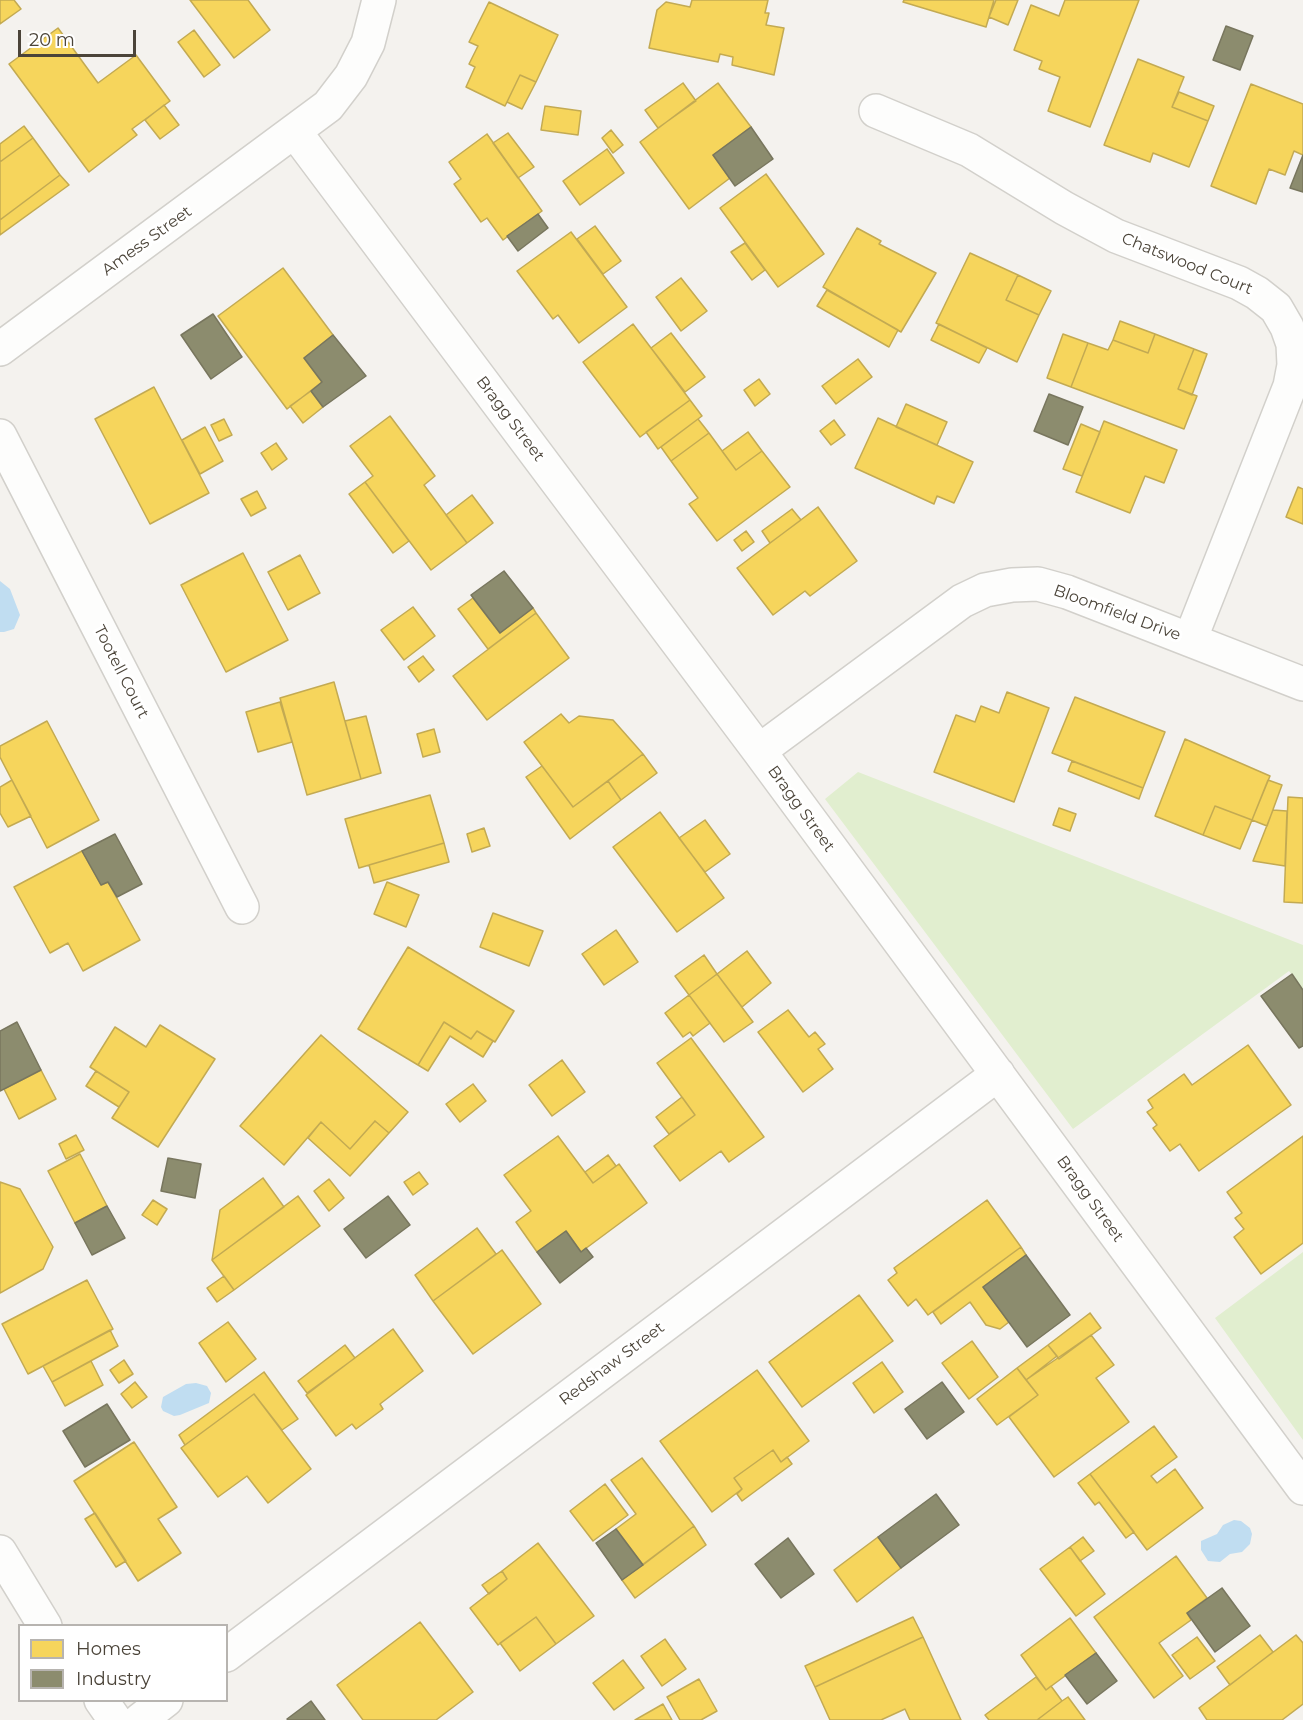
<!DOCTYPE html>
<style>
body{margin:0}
#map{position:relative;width:1303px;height:1720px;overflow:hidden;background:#f4f2ee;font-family:Montserrat,sans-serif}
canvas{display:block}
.legend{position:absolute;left:18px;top:1624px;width:210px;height:78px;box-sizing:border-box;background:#fff;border:2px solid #b7b4b0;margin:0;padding:8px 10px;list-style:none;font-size:18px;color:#4b4439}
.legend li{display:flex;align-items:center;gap:12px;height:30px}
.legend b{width:30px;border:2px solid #b7b4b0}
.scale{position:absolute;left:18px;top:30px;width:118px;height:27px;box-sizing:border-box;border:3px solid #4b4439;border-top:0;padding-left:8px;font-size:18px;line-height:21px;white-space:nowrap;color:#4b4439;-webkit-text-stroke:4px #fff;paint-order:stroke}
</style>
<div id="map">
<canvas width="1303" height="1720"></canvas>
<ul class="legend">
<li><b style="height:16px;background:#f6d55c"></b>Homes</li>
<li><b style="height:16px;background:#8c8c6e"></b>Industry</li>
</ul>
<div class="scale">20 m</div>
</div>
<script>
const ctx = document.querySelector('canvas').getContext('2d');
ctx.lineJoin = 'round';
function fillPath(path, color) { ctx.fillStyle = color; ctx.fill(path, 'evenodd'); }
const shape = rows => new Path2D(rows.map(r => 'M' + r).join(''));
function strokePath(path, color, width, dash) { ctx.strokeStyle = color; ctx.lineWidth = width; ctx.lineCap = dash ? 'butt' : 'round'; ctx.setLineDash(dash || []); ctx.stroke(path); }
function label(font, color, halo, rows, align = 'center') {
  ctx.font = font + ' Montserrat,sans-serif'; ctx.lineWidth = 6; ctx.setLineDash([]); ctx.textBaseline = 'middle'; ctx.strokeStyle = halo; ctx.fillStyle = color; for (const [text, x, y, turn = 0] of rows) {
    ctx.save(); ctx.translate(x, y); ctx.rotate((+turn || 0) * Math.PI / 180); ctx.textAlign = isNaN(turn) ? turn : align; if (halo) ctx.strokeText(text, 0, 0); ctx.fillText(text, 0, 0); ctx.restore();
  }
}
fillPath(shape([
 [858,772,1303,945,1303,990,1289,971,1073,1129,825,799],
 [1303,1252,1303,1440,1215,1318]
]), '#e1eecf');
fillPath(shape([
 [0,581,10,589,20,615,14,629,4,632,0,632],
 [186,1384,196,1383,207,1386,211,1393,209,1403,180,1415,174,1416,163,1411,161,1407,163,1397],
 [1234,1520,1241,1521,1250,1528,1252,1534,1250,1544,1242,1552,1230,1554,1220,1562,1208,1561,1201,1550,1201,1541,1217,1534,1223,1525]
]), '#c0ddf1');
const homes = shape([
 [0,0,14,0,21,9,0,24,0,0],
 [190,0,248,0,270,30,234,58,190,0],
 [692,0,768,0,765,13,769,13,766,25,784,28,774,75,732,65,733,57,720,54,718,62,649,48,657,10,666,2,690,7,692,0],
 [904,0,994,0,986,27,903,2,904,0],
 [996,0,1018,0,1008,25,989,17,996,0],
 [1065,0,1139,0,1090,127,1048,111,1060,77,1039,69,1042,61,1014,50,1031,5,1059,16,1065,0],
 [489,2,558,35,536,82,520,75,505,106,466,87,475,67,469,64,478,46,469,42,489,2],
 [58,28,98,83,136,55,170,101,132,129,137,135,89,172,9,64,58,28],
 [194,30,220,65,204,77,178,42,194,30],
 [1138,59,1184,77,1172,107,1208,121,1189,167,1153,153,1150,162,1104,145,1138,59],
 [520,75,536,82,522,109,507,102,520,75],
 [683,83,696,101,658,128,645,110,683,83],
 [718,83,751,127,713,155,730,178,689,209,640,142,718,83],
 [1251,84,1303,104,1303,155,1294,151,1285,175,1269,169,1256,204,1211,186,1251,84],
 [1179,92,1214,106,1208,121,1172,107,1179,92],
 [164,105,179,125,160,139,145,120,164,105],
 [545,106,581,111,578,135,541,130,545,106],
 [24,126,33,138,0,162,0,144,24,126],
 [611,130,623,145,613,153,602,138,611,130],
 [508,133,534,167,518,178,493,143,508,133],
 [487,134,542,211,503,240,487,218,481,222,454,184,461,179,449,162,487,134],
 [33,138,60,175,0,220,0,162,33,138],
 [607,149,624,173,580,205,563,181,607,149],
 [766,174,824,254,778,287,720,208,766,174],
 [60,175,69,185,0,235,0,220,60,175],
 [595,226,621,261,603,274,577,239,595,226],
 [857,228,881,241,879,244,936,273,901,332,823,287,857,228],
 [571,232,627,307,579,343,558,315,553,319,517,271,571,232],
 [745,243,765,270,752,280,731,252,745,243],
 [970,253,1018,275,1006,300,1039,315,1017,362,936,323,970,253],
 [283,268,333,335,304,358,322,382,287,409,218,316,283,268],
 [1018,275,1051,291,1039,315,1006,300,1018,275],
 [681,278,707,311,681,331,656,297,681,278],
 [827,290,898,330,889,347,817,306,827,290],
 [1120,321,1155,334,1148,353,1113,340,1120,321],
 [633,324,690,400,640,437,583,362,633,324],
 [939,324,987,348,979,363,931,340,939,324],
 [671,333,705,377,685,392,651,348,671,333],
 [1063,334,1088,343,1071,387,1047,378,1063,334],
 [1155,334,1194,349,1178,389,1197,396,1184,429,1071,387,1088,343,1108,350,1113,340,1148,353,1155,334],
 [1194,349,1207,354,1192,395,1178,389,1194,349],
 [858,359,872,377,836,404,822,386,858,359],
 [759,379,770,394,755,406,744,390,759,379],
 [154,387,209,493,150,524,95,419,154,387],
 [311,391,323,407,303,423,290,406,311,391],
 [690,400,702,416,658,449,646,432,690,400],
 [906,404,947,422,937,445,896,427,906,404],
 [390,416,435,476,424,485,467,543,431,570,365,482,373,476,350,446,390,416],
 [878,418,973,462,954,503,937,496,934,504,855,468,878,418],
 [224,419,232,435,219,441,211,425,224,419],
 [698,419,709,433,671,461,661,447,698,419],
 [834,420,845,435,831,445,820,431,834,420],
 [1104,421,1177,450,1164,483,1145,476,1130,513,1076,492,1104,421],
 [1081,424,1100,432,1082,476,1063,469,1081,424],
 [205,427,223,461,200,474,182,440,205,427],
 [748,432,762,451,736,470,722,451,748,432],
 [709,433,736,470,762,451,790,487,717,541,689,504,698,498,671,461,709,433],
 [276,443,287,459,272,470,261,453,276,443],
 [365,482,409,541,393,553,349,494,365,482],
 [1298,487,1303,489,1303,524,1286,517,1298,487],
 [257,491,266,508,251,516,241,499,257,491],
 [472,495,493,523,467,543,446,515,472,495],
 [818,507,857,561,810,596,805,591,773,615,737,568,818,507],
 [792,509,801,520,770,543,762,531,792,509],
 [746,531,754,542,742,551,734,540,746,531],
 [243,553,288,640,226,672,181,585,243,553],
 [300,555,320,593,288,610,268,572,300,555],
 [473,598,500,633,533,608,536,613,488,649,458,609,473,598],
 [413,607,435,636,404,660,381,630,413,607],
 [536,613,569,658,487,720,453,676,536,613],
 [423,656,434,670,419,682,408,667,423,656],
 [334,682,361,779,307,795,280,698,334,682],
 [1007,692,1049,708,1014,802,934,772,956,715,975,722,981,706,999,713,1007,692],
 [1075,697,1165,732,1143,788,1052,753,1075,697],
 [280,702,292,742,258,752,246,712,280,702],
 [561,714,569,723,579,716,613,720,643,754,573,807,524,742,561,714],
 [366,716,381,773,361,779,345,721,366,716],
 [47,721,99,820,47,848,0,757,0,746,47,721],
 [434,729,440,752,423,757,417,734,434,729],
 [1185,739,1270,776,1252,820,1215,806,1203,835,1155,816,1185,739],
 [643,754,657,773,621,800,608,781,643,754],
 [1072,761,1143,788,1139,799,1068,771,1072,761],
 [542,766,573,807,608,781,621,800,570,839,526,777,542,766],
 [12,780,31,816,8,827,0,813,0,787,12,780],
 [1268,780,1282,785,1267,826,1252,820,1268,780],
 [430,795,444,843,359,868,345,819,430,795],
 [1288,797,1303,798,1303,903,1284,902,1288,797],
 [1215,806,1252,820,1240,849,1203,835,1215,806],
 [1059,808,1076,814,1070,831,1053,825,1059,808],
 [1273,810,1287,811,1285,866,1253,861,1273,810],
 [660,812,724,898,677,932,613,847,660,812],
 [705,820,730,854,705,872,679,838,705,820],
 [484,828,490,846,472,852,467,834,484,828],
 [444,843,449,862,374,883,369,865,444,843],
 [82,851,101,885,108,882,140,940,83,971,68,943,50,953,14,887,82,851],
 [387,882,419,895,406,927,374,914,387,882],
 [493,913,543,931,529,966,480,947,493,913],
 [616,930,638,962,604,985,582,954,616,930],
 [408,947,514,1011,495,1042,477,1031,471,1039,444,1022,418,1065,358,1029,408,947],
 [747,951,771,983,742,1007,717,974,747,951],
 [704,955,717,974,689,995,675,976,704,955],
 [717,974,753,1022,724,1042,689,995,717,974],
 [689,995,710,1023,693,1036,690,1032,683,1037,665,1013,689,995],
 [788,1010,809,1037,815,1032,825,1044,818,1049,833,1069,803,1092,758,1032,788,1010],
 [444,1022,471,1039,477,1031,493,1041,483,1057,450,1036,428,1071,418,1065,444,1022],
 [160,1025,215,1059,158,1147,112,1118,129,1092,90,1067,115,1027,146,1047,160,1025],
 [321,1035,408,1112,389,1133,375,1121,350,1149,321,1122,284,1165,240,1126,321,1035],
 [691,1038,764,1137,729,1162,721,1151,680,1181,654,1146,695,1115,657,1063,691,1038],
 [1248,1045,1291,1105,1199,1171,1180,1144,1170,1151,1153,1128,1157,1125,1147,1112,1153,1108,1148,1100,1184,1074,1192,1085,1248,1045],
 [562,1060,585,1092,552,1116,529,1085,562,1060],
 [41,1070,56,1099,19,1119,4,1089,41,1070],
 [96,1071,129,1092,119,1107,86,1086,96,1071],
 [473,1084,486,1101,460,1122,446,1104,473,1084],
 [682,1097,695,1115,669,1134,656,1117,682,1097],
 [375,1121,389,1133,350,1176,308,1138,321,1122,350,1149,375,1121],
 [76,1135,84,1150,66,1159,59,1144,76,1135],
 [558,1136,593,1183,619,1164,647,1203,581,1252,566,1231,537,1252,516,1222,531,1211,504,1175,558,1136],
 [1303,1136,1303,1243,1261,1274,1234,1237,1244,1229,1235,1218,1242,1213,1227,1192,1303,1136],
 [80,1154,107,1206,75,1223,48,1171,80,1154],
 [608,1155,616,1166,593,1183,585,1172,608,1155],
 [419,1172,428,1184,413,1195,404,1182,419,1172],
 [263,1178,284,1207,212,1260,220,1210,263,1178],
 [329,1179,344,1198,329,1211,314,1191,329,1179],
 [0,1182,20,1189,53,1247,43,1269,0,1293,0,1182],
 [298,1196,320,1226,234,1290,212,1260,298,1196],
 [153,1200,167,1209,157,1225,142,1215,153,1200],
 [987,1200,1021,1247,928,1315,916,1299,908,1306,888,1280,897,1273,894,1268,987,1200],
 [477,1228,496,1254,433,1301,415,1275,477,1228],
 [1021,1247,1026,1255,983,1287,1009,1322,1000,1329,986,1325,970,1302,941,1324,933,1312,1021,1247],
 [502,1250,541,1304,473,1354,433,1301,502,1250],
 [224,1276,234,1290,217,1302,207,1288,224,1276],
 [87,1280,113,1329,28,1374,2,1324,87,1280],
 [859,1295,893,1341,802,1407,769,1362,859,1295],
 [1090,1313,1101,1328,1059,1359,1048,1345,1090,1313],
 [228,1322,256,1359,226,1382,199,1343,228,1322],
 [393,1329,423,1371,380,1404,383,1409,356,1429,352,1424,336,1436,306,1395,393,1329],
 [110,1330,118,1346,52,1382,43,1366,110,1330],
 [1091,1335,1114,1365,1096,1378,1129,1422,1054,1477,1009,1417,1038,1395,1026,1380,1091,1335],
 [972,1341,998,1377,969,1399,942,1363,972,1341],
 [345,1345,355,1358,307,1393,298,1381,345,1345],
 [1048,1345,1057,1356,1026,1380,1017,1368,1048,1345],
 [124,1360,133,1374,119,1383,110,1370,124,1360],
 [91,1361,103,1385,65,1406,52,1382,91,1361],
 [882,1362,903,1392,874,1413,853,1383,882,1362],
 [1017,1368,1038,1395,997,1425,977,1399,1017,1368],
 [757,1370,809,1441,781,1462,773,1450,734,1478,742,1489,712,1512,660,1441,757,1370],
 [264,1372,298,1419,282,1430,254,1394,185,1445,179,1435,264,1372],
 [135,1382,147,1397,132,1408,121,1394,135,1382],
 [254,1394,311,1469,268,1503,247,1476,218,1497,181,1448,254,1394],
 [1154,1426,1177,1457,1151,1476,1157,1483,1175,1469,1203,1508,1147,1550,1090,1474,1154,1426],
 [134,1442,177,1507,158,1519,181,1553,138,1581,74,1481,134,1442],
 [773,1450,781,1462,787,1457,792,1464,742,1501,737,1494,742,1489,734,1478,773,1450],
 [642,1458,694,1526,643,1565,616,1529,636,1514,611,1480,642,1458],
 [1090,1474,1134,1532,1126,1538,1099,1502,1095,1505,1078,1483,1090,1474],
 [605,1484,628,1515,593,1541,570,1511,605,1484],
 [95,1513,126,1561,116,1567,85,1519,95,1513],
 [694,1526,706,1545,635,1598,622,1580,694,1526],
 [878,1537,901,1568,857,1602,834,1570,878,1537],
 [1083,1537,1094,1551,1080,1561,1070,1547,1083,1537],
 [538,1543,594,1616,556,1644,536,1617,498,1645,470,1608,507,1579,502,1571,538,1543],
 [1070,1547,1105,1594,1076,1616,1040,1569,1070,1547],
 [1176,1556,1207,1598,1187,1613,1191,1620,1159,1643,1183,1676,1154,1698,1094,1617,1176,1556],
 [502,1571,507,1579,489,1594,482,1585,502,1571],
 [536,1617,556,1644,520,1671,500,1643,536,1617],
 [913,1617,923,1637,815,1687,805,1666,913,1617],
 [1070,1618,1096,1653,1046,1690,1021,1655,1070,1618],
 [420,1622,473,1692,436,1720,363,1720,337,1685,420,1622],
 [1260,1635,1273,1652,1230,1685,1217,1667,1260,1635],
 [1296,1635,1303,1643,1303,1704,1282,1720,1207,1720,1199,1708,1296,1635],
 [923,1637,961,1720,910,1720,905,1709,881,1720,830,1720,815,1687,923,1637],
 [1197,1637,1215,1661,1190,1679,1172,1655,1197,1637],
 [665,1639,686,1669,662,1686,641,1656,665,1639],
 [623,1660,644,1688,614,1710,593,1683,623,1660],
 [1036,1677,1046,1690,1051,1686,1062,1701,1037,1720,989,1720,985,1715,1036,1677],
 [699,1679,717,1711,701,1720,680,1720,667,1697,699,1679],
 [1068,1697,1085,1720,1037,1720,1062,1701,1068,1697],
 [663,1704,672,1720,635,1720,663,1704]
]);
fillPath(homes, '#f6d55c');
strokePath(homes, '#c3aa52', 1.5);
const industry = shape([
 [1226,26,1253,36,1240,70,1213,60,1226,26],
 [751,127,773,159,735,186,713,155,751,127],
 [1303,155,1303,192,1290,188,1303,155],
 [538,214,548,228,518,251,507,236,538,214],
 [213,314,242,357,211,379,181,335,213,314],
 [333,335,366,376,323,407,311,391,322,382,304,358,333,335],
 [1049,394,1083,407,1068,445,1034,431,1049,394],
 [504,571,533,608,500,633,471,595,504,571],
 [115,834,142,884,117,897,108,882,101,885,82,851,115,834],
 [1292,974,1303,990,1303,1046,1299,1048,1261,996,1292,974],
 [17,1022,41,1070,0,1091,0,1031,17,1022],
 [168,1158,201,1164,195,1198,161,1191,168,1158],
 [388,1196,410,1225,366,1258,344,1229,388,1196],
 [107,1206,125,1238,92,1255,75,1223,107,1206],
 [566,1231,581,1252,586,1248,593,1257,560,1283,537,1252,566,1231],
 [1026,1255,1070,1315,1027,1347,983,1287,1026,1255],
 [942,1382,964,1412,927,1439,905,1409,942,1382],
 [107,1404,130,1440,85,1467,63,1431,107,1404],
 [936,1494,959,1525,901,1568,878,1537,936,1494],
 [616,1529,643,1565,622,1580,596,1543,616,1529],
 [788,1538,814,1574,781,1598,755,1564,788,1538],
 [1222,1588,1250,1626,1215,1652,1187,1613,1222,1588],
 [1096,1653,1117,1681,1087,1704,1065,1675,1096,1653],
 [311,1701,325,1720,288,1720,287,1719,311,1701]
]);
fillPath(industry, '#8c8c6e');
strokePath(industry, '#78765e', 1.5);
const minor = shape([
 [876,111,969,150,1064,208,1116,236,1239,283,1257,293,1276,308,1287,327,1293,344,1294,365,1290,386,1190,640],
 [295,132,759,751,1303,1488],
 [0,349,328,106,351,76,368,43,379,0],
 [0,436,242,907],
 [759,751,962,601,985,590,1012,585,1038,584,1067,592,1303,684],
 [0,1552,45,1626],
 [226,1655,998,1074],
 [101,1700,115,1720],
 [140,1720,166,1700]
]);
strokePath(minor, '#d2d0cb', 36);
strokePath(minor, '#fdfdfc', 33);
label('16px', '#4b4439', '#fff', [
 ["Amess Street",147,241,-36],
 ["Chatswood Court",1187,264,22],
 ["Bragg Street",510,419,53],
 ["Bloomfield Drive",1117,613,20],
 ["Tootell Court",121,672,63],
 ["Bragg Street",801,809,54],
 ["Bragg Street",1090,1199,54],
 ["Redshaw Street",612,1364,-37]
]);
</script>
